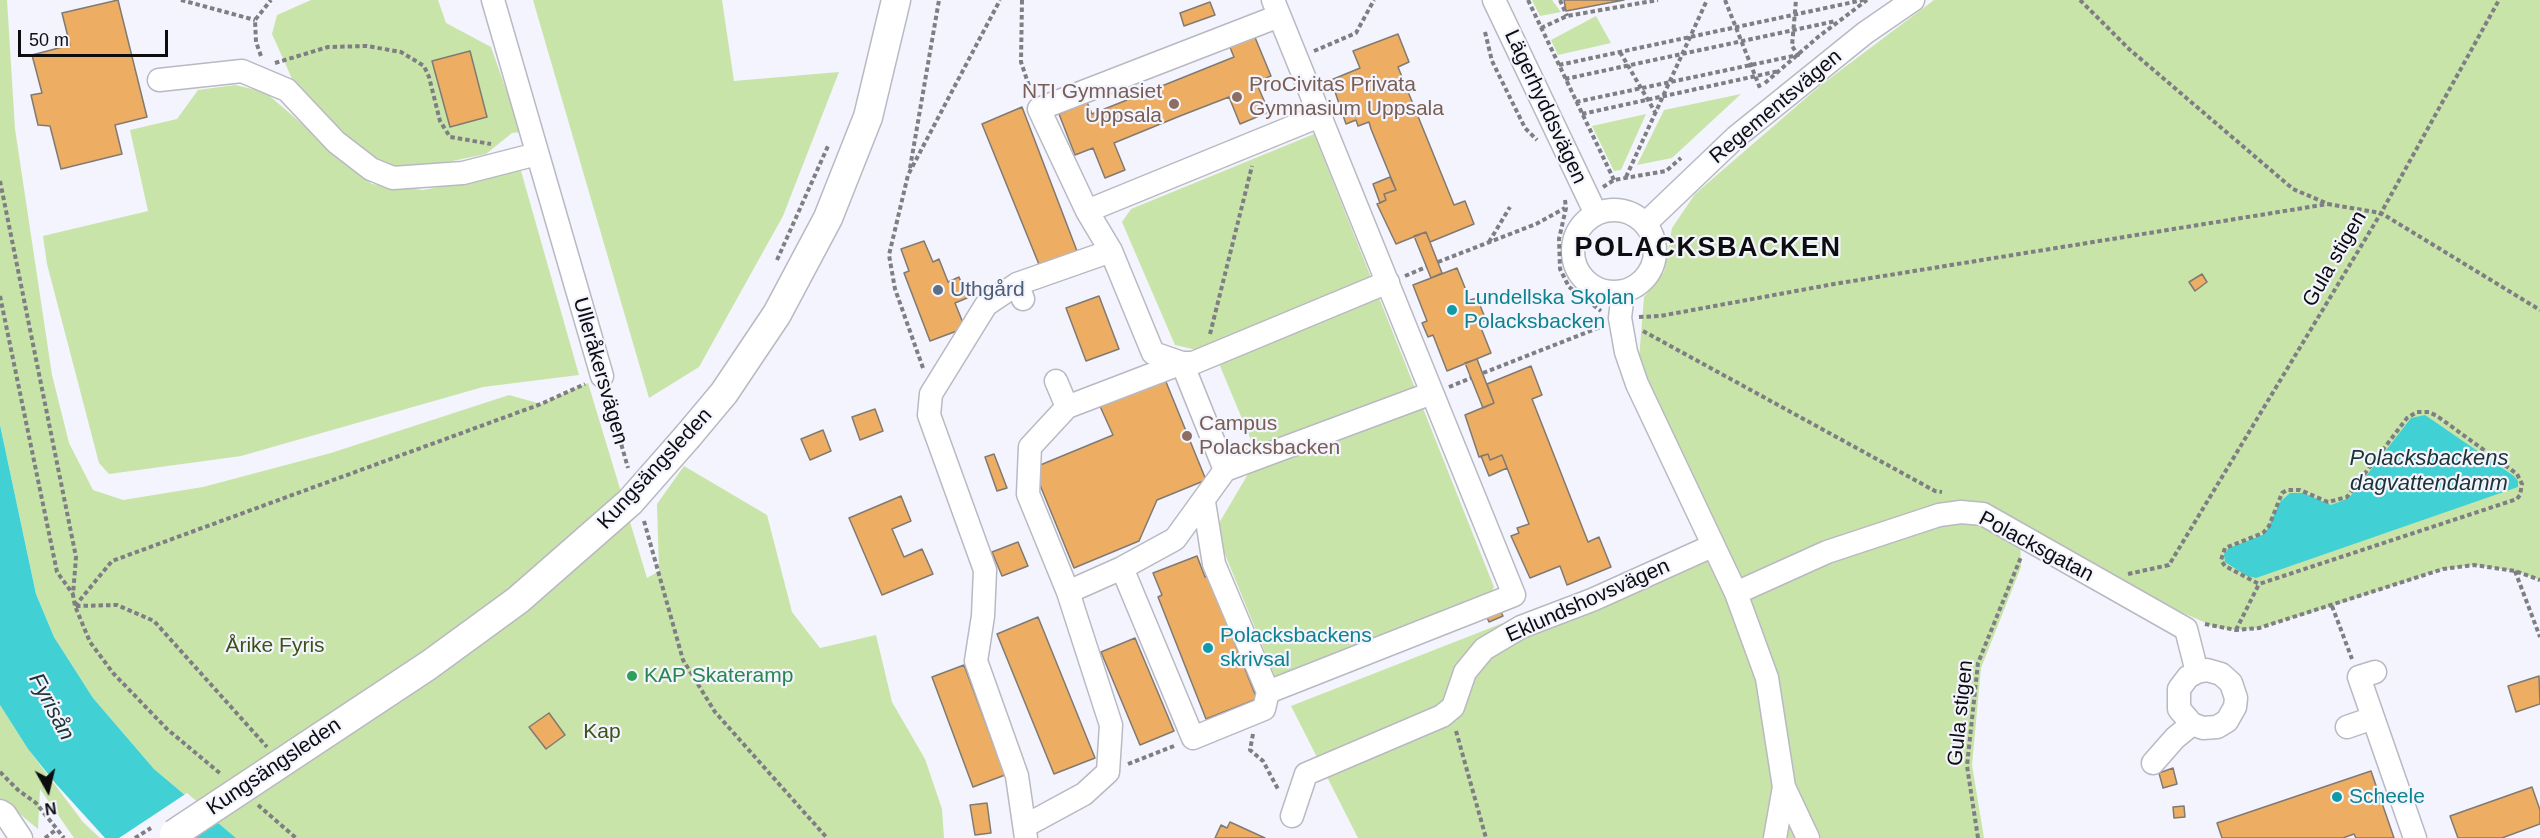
<!DOCTYPE html>
<meta charset="utf-8">
<style>
body{margin:0}
#map{position:relative;width:2540px;height:838px;overflow:hidden;background:#f3f4fd;font-family:Arial,sans-serif}
canvas{display:block}
.north{position:absolute;left:18px;top:760px;width:60px;height:60px;-webkit-text-stroke:4px #f3f4fd;paint-order:stroke;rotate:172deg;font-size:16px;font-weight:700;line-height:24px;text-align:center;color:#0d0d10}
.north::after{content:'';display:block;margin:auto;width:21px;height:27px;background:#0d0d10;clip-path:polygon(50% 0,100% 100%,50% 72%,0 100%)}
.scale{position:absolute;left:18px;top:30px;width:150px;height:27px;box-sizing:border-box;border:3px solid #0d0d10;border-top:0;padding-left:8px;font-size:18px;line-height:21px;white-space:nowrap;color:#0d0d10;-webkit-text-stroke:4px #f3f4fd;paint-order:stroke}
</style>
<div id="map">
<canvas width="2540" height="838"></canvas>
<div class="north">N</div>
<div class="scale">50 m</div>
</div>
<script>
const ctx = document.querySelector('canvas').getContext('2d');
ctx.lineJoin = 'round';
function fillPath(path, color) { ctx.fillStyle = color; ctx.fill(path, 'evenodd'); }
const shape = rows => new Path2D(rows.map(r => 'M' + r).join(''));
function strokePath(path, color, width, dash) { ctx.strokeStyle = color; ctx.lineWidth = width; ctx.lineCap = dash ? 'butt' : 'round'; ctx.setLineDash(dash || []); ctx.stroke(path); }
function label(font, color, halo, rows, align = 'center') {
  ctx.font = font + ' Arial,sans-serif'; ctx.lineWidth = 4.5; ctx.setLineDash([]); ctx.textBaseline = 'middle'; ctx.strokeStyle = halo; ctx.fillStyle = color; for (const [text, x, y, turn = 0] of rows) {
    ctx.save(); ctx.translate(x, y); ctx.rotate((+turn || 0) * Math.PI / 180); ctx.textAlign = isNaN(turn) ? turn : align; if (halo) ctx.strokeText(text, 0, 0); ctx.fillText(text, 0, 0); ctx.restore();
  }
}
fillPath(shape([
 [0,0,7,0,15,129,52,375,69,443,93,490,123,500,203,487,331,453,509,395,541,404,588,383,647,578,659,571,657,504,684,466,767,515,792,612,820,648,876,635,892,702,925,759,942,809,944,838,236,838,154,769,93,698,54,637,36,594,0,425],
 [311,0,438,0,446,23,491,47,521,132,512,133,486,154,438,164,394,168,349,143,293,81,272,34,277,15],
 [533,0,722,0,734,81,839,72,783,216,699,367,649,398],
 [1532,0,1552,0,1561,12,1540,16],
 [1934,0,2540,0,2540,580,2515,571,2474,565,2443,569,2332,606,2259,628,2236,630,2215,627,2179,611,2116,576,2020,535,2021,567,1981,668,1972,765,1984,838,1358,838,1291,706,1572,596,1712,546,1637,384,1644,297,1664,272,1672,228,1695,194,1821,85],
 [1596,16,1611,43,1558,55,1551,40],
 [235,85,265,92,372,184,423,190,521,171,579,375,483,387,241,456,109,474,99,463,47,264,43,236,148,211,130,130,177,119,198,90],
 [1741,94,1672,158,1637,165,1664,110],
 [1646,114,1621,170,1614,171,1592,126],
 [1314,134,1494,587,1491,593,1276,679,1215,530,1258,457,1215,354,1175,345,1122,222,1131,209],
 [0,705,28,749,83,822,100,838,74,838,40,789,38,829,0,798]
]), '#c9e4a9');
fillPath(shape([
 [2425,415,2514,476,2518,481,2518,487,2256,578,2247,576,2225,562,2224,554,2229,548,2265,534,2280,502,2290,493,2303,493,2331,505,2349,498,2411,418],
 [0,425,36,594,54,637,93,698,154,769,236,838,105,838,56,784,28,749,0,705]
]), '#41d1d5');
fillPath(shape([
 [187,793,220,821,194,838,119,838]
]), '#f3f4fd');
const building = shape([
 [118,0,147,117,115,125,122,154,61,169,50,126,38,125,31,95,42,93,32,55,70,45,62,13,118,0],
 [1564,0,1624,0,1566,11,1564,0],
 [1210,2,1215,15,1184,26,1180,13,1210,2],
 [1398,34,1409,62,1398,67,1454,205,1465,201,1474,224,1430,242,1426,232,1396,244,1377,204,1386,200,1384,194,1396,190,1371,129,1369,122,1358,126,1356,120,1346,124,1331,80,1360,68,1353,51,1398,34],
 [1254,35,1271,76,1256,82,1269,112,1240,124,1229,97,1180,116,1114,143,1125,170,1105,178,1093,148,1075,155,1059,114,1087,102,1092,114,1234,57,1229,45,1254,35],
 [470,51,487,117,450,127,432,61,470,51],
 [1022,107,1077,251,1040,267,982,124,1022,107],
 [1390,177,1396,190,1384,194,1386,200,1380,203,1373,184,1390,177],
 [1426,232,1442,273,1431,278,1414,236,1426,232],
 [924,241,933,262,939,259,948,282,959,277,967,298,955,303,965,328,930,341,904,273,909,271,901,249,924,241],
 [1457,268,1470,300,1477,298,1486,320,1479,323,1491,353,1447,371,1433,335,1428,337,1422,323,1427,321,1413,285,1457,268],
 [2202,274,2207,282,2195,291,2189,282,2202,274],
 [1099,296,1119,349,1086,361,1066,308,1099,296],
 [1477,359,1494,403,1483,408,1465,363,1477,359],
 [1531,366,1542,395,1532,399,1588,542,1599,537,1611,567,1567,585,1560,566,1530,578,1511,536,1519,533,1517,528,1529,524,1502,455,1490,460,1488,454,1479,457,1465,415,1494,403,1487,384,1531,366],
 [1164,377,1206,480,1157,500,1139,541,1074,568,1033,468,1113,435,1099,404,1164,377],
 [875,409,883,431,860,440,852,417,875,409],
 [823,430,831,451,810,460,801,439,823,430],
 [994,454,1007,488,997,491,985,457,994,454],
 [1488,454,1490,460,1502,455,1507,468,1489,476,1481,456,1488,454],
 [901,496,911,521,892,529,904,557,922,549,933,574,882,595,849,518,901,496],
 [1018,542,1028,566,1002,576,992,552,1018,542],
 [1197,556,1205,577,1208,576,1257,699,1206,719,1158,597,1162,595,1153,573,1197,556],
 [1499,608,1503,616,1489,622,1485,613,1499,608],
 [1038,617,1095,758,1054,774,997,634,1038,617],
 [1135,638,1174,731,1140,745,1101,652,1135,638],
 [964,665,1005,775,973,787,932,677,964,665],
 [2539,676,2540,704,2516,712,2508,686,2539,676],
 [549,713,565,735,546,749,529,727,549,713],
 [2173,768,2177,784,2163,788,2159,773,2173,768],
 [2371,771,2394,838,2356,838,2354,834,2343,838,2222,838,2217,823,2371,771],
 [2532,787,2540,810,2540,824,2502,838,2458,838,2450,816,2532,787],
 [987,803,991,833,975,835,970,805,987,803],
 [2184,806,2185,817,2174,818,2173,807,2184,806],
 [1230,822,1265,838,1215,838,1221,825,1227,828,1230,822]
]);
fillPath(building, '#edad62');
strokePath(building, '#807a73', 1.5);
const minor = shape([
 [493,0,602,376],
 [1494,0,1596,214],
 [159,80,242,71,287,90,336,142,371,169,393,178,463,173,537,154],
 '1573 251a41 41 0 1 1 82 0a41 41 0 1 1-82 0Z',
 [1087,211,1039,109,1279,16],
 [1646,223,1736,137,1865,33,1913,0],
 [1017,284,1111,251],
 [1623,292,1620,318,1626,352,1637,384,1736,593,1767,678,1784,787,1775,838],
 [1023,299,1017,284,986,305,931,394,929,415,985,570,983,616,976,661,1017,776,1026,838],
 [1056,381,1067,407],
 [1225,470,1432,393],
 [1122,568,1193,738,1264,709,1268,692,1214,564,1204,502],
 [1068,592,1122,568,1175,539,1225,470,1182,363,1153,353,1111,251,1087,211,1322,115],
 [1736,593,1827,552,1939,515,1961,512,1983,514,2186,629,2197,672,2207,670,2221,674,2231,683,2236,698,2235,707,2227,721,2217,727,2203,728,2192,724,2179,709,2179,689,2188,677,2197,672],
 [2375,672,2359,677,2415,838],
 [1268,692,1514,595,1273,0],
 [2347,727,2373,718],
 [2153,763,2175,738,2192,724],
 [1784,787,1808,838],
 [0,811,5,814,21,838],
 [1292,816,1306,774,1442,716,1453,707,1465,672,1484,649,1521,627,1592,600,1712,546],
 [1025,826,1084,794,1108,772,1111,725,1068,592,1028,494,1030,447,1067,407,1182,363,1193,363,1388,282]
]);
const major = shape([
 [688,436,724,393,777,314,828,218,868,117,896,0]
]);
strokePath(minor, '#b8b9c2', 25);
strokePath(major, '#b8b9c2', 31);
strokePath(shape([
 [181,0,255,20],
 [1022,0,1021,62,1031,92],
 [1528,0,1614,180],
 [1560,0,1567,16],
 [1725,0,1760,88],
 [2080,0,2129,49,2293,189,2328,204,2381,213,2540,310],
 [1541,28,1567,16,1658,0],
 [1485,32,1492,61,1525,128,1537,140],
 [1314,51,1356,33,1374,0],
 [1620,52,1655,112],
 [261,56,256,42,255,20,271,0],
 [275,63,328,47,367,46,401,52,424,66,429,77,440,121,450,137,491,144],
 [1559,65,1863,0],
 [1565,79,1836,21],
 [1765,83,1818,37,1867,0],
 [1576,102,1798,55,1792,46,1796,0],
 [1582,114,1779,71],
 [910,168,939,0],
 [1626,177,1707,0],
 [0,181,76,557,73,595,75,606,90,642,113,673,167,729,222,775],
 [1603,187,1614,180,1666,171,1681,158],
 [1565,200,1566,208,1559,239,1560,269,1569,287,1601,311],
 [1489,242,1510,207],
 [777,260,828,146],
 [1438,262,1536,224,1565,208],
 [1405,276,1426,267],
 [0,296,57,572,73,594],
 [1639,317,1660,316,1834,284,2328,204],
 [1643,331,1935,491,1942,492],
 [1210,334,1252,166],
 [923,368,895,289,889,255,908,175,1000,0],
 [1483,373,1603,326],
 [1449,387,1471,378],
 [607,394,628,468],
 [2417,412,2429,412,2437,416,2517,474,2522,484,2520,495,2517,499,2259,584,2225,566,2221,560,2225,548,2263,533,2269,526,2282,493,2287,490,2300,490,2328,502,2347,497,2407,418,2417,412],
 [644,521,683,660,715,712,827,838],
 [2515,571,2540,637],
 [2128,574,2169,565,2381,213,2499,0],
 [75,606,112,561,541,404,585,384],
 [76,606,117,605,154,621,267,747],
 [2332,606,2352,659],
 [2205,624,2236,630,2259,628,2443,569,2474,565,2515,571,2540,580],
 [2236,630,2259,584],
 [1456,731,1486,838],
 [1253,734,1250,750,1263,761,1279,791],
 [1128,764,1174,746],
 [0,772,18,790,36,803,64,838],
 [258,805,296,838],
 [45,838,57,829],
 [135,838,151,828],
 [1978,838,1967,766,1978,663,2021,557]
]), '#7e7e84', 4, [4.5, 3]);
strokePath(minor, '#fff', 22);
strokePath(major, '#fff', 28);
const majorBridge = shape([
 [174,834,429,665,518,600,630,502,688,436]
]);
strokePath(majorBridge, '#b8b9c2', 31, []);
strokePath(majorBridge, '#fff', 28);
for (const [x, y, r, color] of [
 [1237,97,6,"#8d6e63"],
 [1174,104,6,"#8d6e63"],
 [938,290,6,"#5c6f8a"],
 [1452,310,6,"#0f9aa8"],
 [1187,436,6,"#8d6e63"],
 [1208,648,6,"#0f9aa8"],
 [632,676,6,"#2e9e5b"],
 [2337,797,6,"#0f9aa8"]
]) { const dot = new Path2D(); dot.arc(x, y, r, 0, 2 * Math.PI); ctx.fillStyle = color; ctx.fill(dot); strokePath(dot, '#f3f4fd', 2); }
label('21px', '#785e54', '#f3f4fd', [
 ["ProCivitas Privata",1249,85],
 ["Gymnasium Uppsala",1249,109],
 ["NTI Gymnasiet",1162,92,"right"],
 ["Uppsala",1162,116,"right"],
 ["Campus",1199,424],
 ["Polacksbacken",1199,448]
], 'left');
label('21px', '#0d0d10', '#f3f4fd', [
 ["Lägerhyddsvägen",1545,107,65],
 ["Regementsvägen",1776,107,-40],
 ["Gula stigen",2335,259,-60],
 ["Ulleråkersvägen",600,371,74],
 ["Kungsängsleden",655,469,-47],
 ["Polacksgatan",2036,547,28],
 ["Eklundshovsvägen",1588,601,-24],
 ["Gula stigen",1961,713,-84],
 ["Kungsängsleden",274,767,-34]
]);
label('21px', '#4e5e75', '#f3f4fd', [
 ["Uthgård",950,290]
], 'left');
label('21px', '#0d838f', '#f3f4fd', [
 ["Lundellska Skolan",1464,298],
 ["Polacksbacken",1464,322],
 ["Polacksbackens",1220,636],
 ["skrivsal",1220,660],
 ["Scheele",2349,797]
], 'left');
label('21px', '#3c5318', '#f3f4fd', [
 ["Årike Fyris",275,646],
 ["Kap",602,732]
]);
label('21px', '#27864d', '#f3f4fd', [
 ["KAP Skateramp",644,676]
], 'left');
label('italic 22px', '#1c3334', '#f3f4fd', [
 ["Polacksbackens",2429,459],
 ["dagvattendamm",2429,484],
 ["Fyrisån",51,707,62]
]);
ctx.letterSpacing = '1.5px';
label('bold 27px', '#0d0d10', '#f3f4fd', [
 ["POLACKSBACKEN",1708,249]
]);
ctx.letterSpacing = '0px';
</script>
